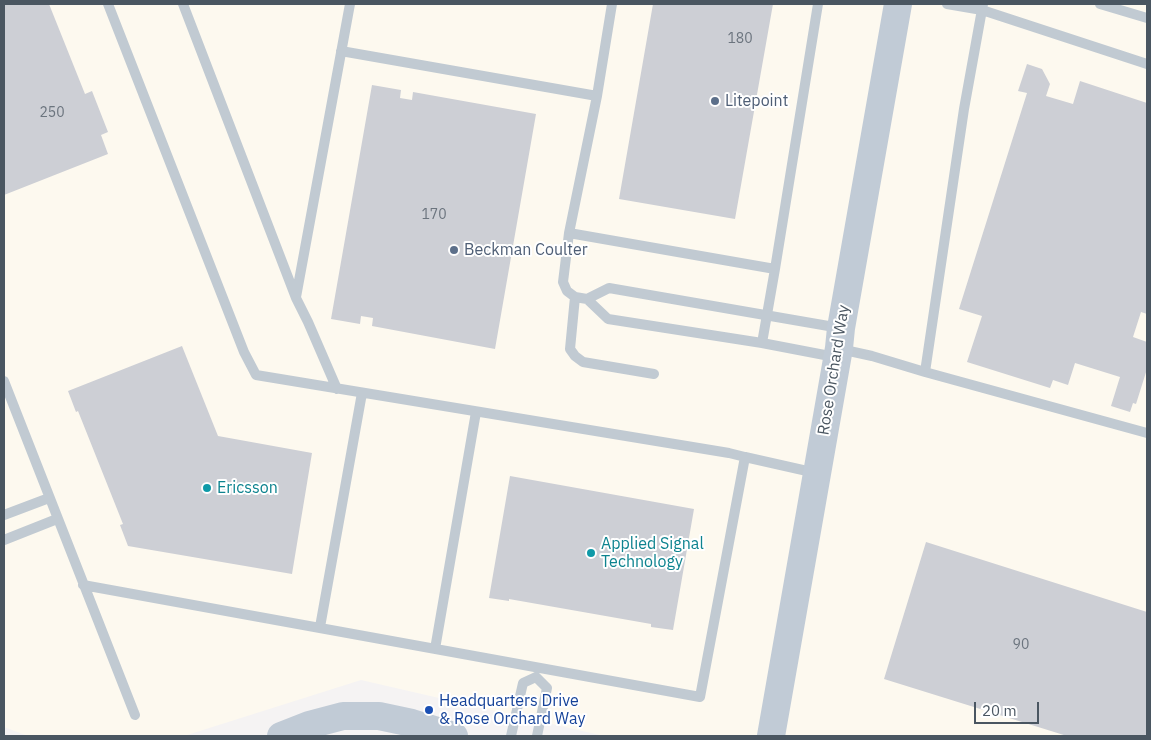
<!DOCTYPE html>
<style>
body{margin:0}
#map{position:relative;width:1151px;height:740px;overflow:hidden;background:#f5f3f3;font-family:"IBM Plex Sans",sans-serif}
canvas{display:block}
.frame{position:absolute;inset:0;border:5px solid #4a5661;pointer-events:none}
.scale{position:absolute;left:974px;top:702px;width:65px;height:22px;box-sizing:border-box;border:2px solid #4a5661;border-top:0;padding-left:6px;font-size:15px;line-height:18px;white-space:nowrap;color:#4a5661;-webkit-text-stroke:4px #fff;paint-order:stroke}
</style>
<div id="map">
<canvas width="1151" height="740"></canvas>
<div class="frame"></div>
<div class="scale">20 m</div>
</div>
<script>
const ctx = document.querySelector('canvas').getContext('2d');
ctx.lineJoin = 'round';
function fillPath(path, color) { ctx.fillStyle = color; ctx.fill(path, 'evenodd'); }
const shape = rows => new Path2D(rows.map(r => 'M' + r).join(''));
function strokePath(path, color, width, dash) { ctx.strokeStyle = color; ctx.lineWidth = width; ctx.lineCap = dash ? 'butt' : 'round'; ctx.setLineDash(dash || []); ctx.stroke(path); }
function label(font, color, halo, rows, align = 'center') {
  ctx.font = font + ' "IBM Plex Sans",sans-serif'; ctx.lineWidth = 4; ctx.setLineDash([]); ctx.textBaseline = 'middle'; ctx.strokeStyle = halo; ctx.fillStyle = color; for (const [text, x, y, turn = 0] of rows) {
    ctx.save(); ctx.translate(x, y); ctx.rotate((+turn || 0) * Math.PI / 180); ctx.textAlign = isNaN(turn) ? turn : align; if (halo) ctx.strokeText(text, 0, 0); ctx.fillText(text, 0, 0); ctx.restore();
  }
}
fillPath(shape([
 [4,4,1147,4,1147,736,604,736,361,680,184,736,28,736,4,727]
]), '#fdf9ef');
fillPath(shape([
 [4,4,49,4,85,94,92,91,108,132,101,135,108,154,4,195],
 [653,4,773,4,735,219,619,199],
 [1027,64,1042,69,1050,84,1046,96,1073,104,1080,81,1147,103,1147,314,1141,312,1133,337,1147,342,1147,369,1136,404,1133,403,1130,412,1111,406,1120,377,1075,363,1068,385,1053,380,1050,388,967,362,982,316,959,309,1027,93,1018,91],
 [372,85,401,90,400,98,412,100,413,92,536,114,495,349,372,326,373,318,361,316,360,324,331,319],
 [182,346,218,436,312,453,292,574,128,546,120,525,123,524,78,411,76,412,68,391],
 [510,476,694,509,673,630,651,627,651,624,509,599,509,601,489,598],
 [926,542,1147,612,1147,736,1067,736,884,679]
]), '#cdcfd5');
strokePath(shape([
 [108,4,244,352,256,375,729,453,745,457,816,473],
 [183,4,296,298,308,322,337,389],
 [947,4,982,10,1147,64],
 [1100,4,1147,18],
 [341,51,597,96],
 [569,233,775,269],
 [296,297,350,4],
 [575,297,570,349,575,356,583,362,654,374],
 [587,299,575,297,567,291,563,282,569,233,597,96,612,4],
 [762,343,775,269,818,4],
 [840,349,872,356,925,372,1147,433],
 [835,357,762,343,608,319,587,299,609,288,840,328],
 [925,372,964,109,983,4],
 [4,381,135,715],
 [4,515,49,498],
 [4,540,57,519],
 [83,585,700,697,745,457],
 [320,627,362,393],
 [435,649,476,412],
 [536,677,547,688,537,736],
 [511,736,523,683,536,677]
]), '#c1cad2', 10);
strokePath(shape([
 [281,736,309,725,343,716,379,716,412,723,454,736],
 [771,736,839,348,841,328,898,4]
]), '#c1cbd6', 28);
for (const [x, y, r, color] of [
 [715,101,5,"#5c6f8a"],
 [454,250,5,"#5c6f8a"],
 [207,488,5,"#0f9aa8"],
 [591,553,5,"#0f9aa8"],
 [429,710,5,"#1a4fb4"]
]) { const dot = new Path2D(); dot.arc(x, y, r, 0, 2 * Math.PI); ctx.fillStyle = color; ctx.fill(dot); strokePath(dot, '#fff', 2); }
label('14px', '#6b747e', null, [
 ["180",740,39],
 ["250",52,113],
 ["170",434,215],
 ["90",1021,645]
]);
label('16px', '#4e5e75', '#fff', [
 ["Litepoint",725,101],
 ["Beckman Coulter",464,250]
], 'left');
label('16px', '#4a5661', '#fff', [
 ["Rose Orchard Way",834,370,-81]
]);
label('16px', '#0d838f', '#fff', [
 ["Ericsson",217,488],
 ["Applied Signal",601,544],
 ["Technology",601,562]
], 'left');
label('16px', '#164399', '#fff', [
 ["Headquarters Drive",439,701],
 ["& Rose Orchard Way",439,719]
], 'left');
</script>
